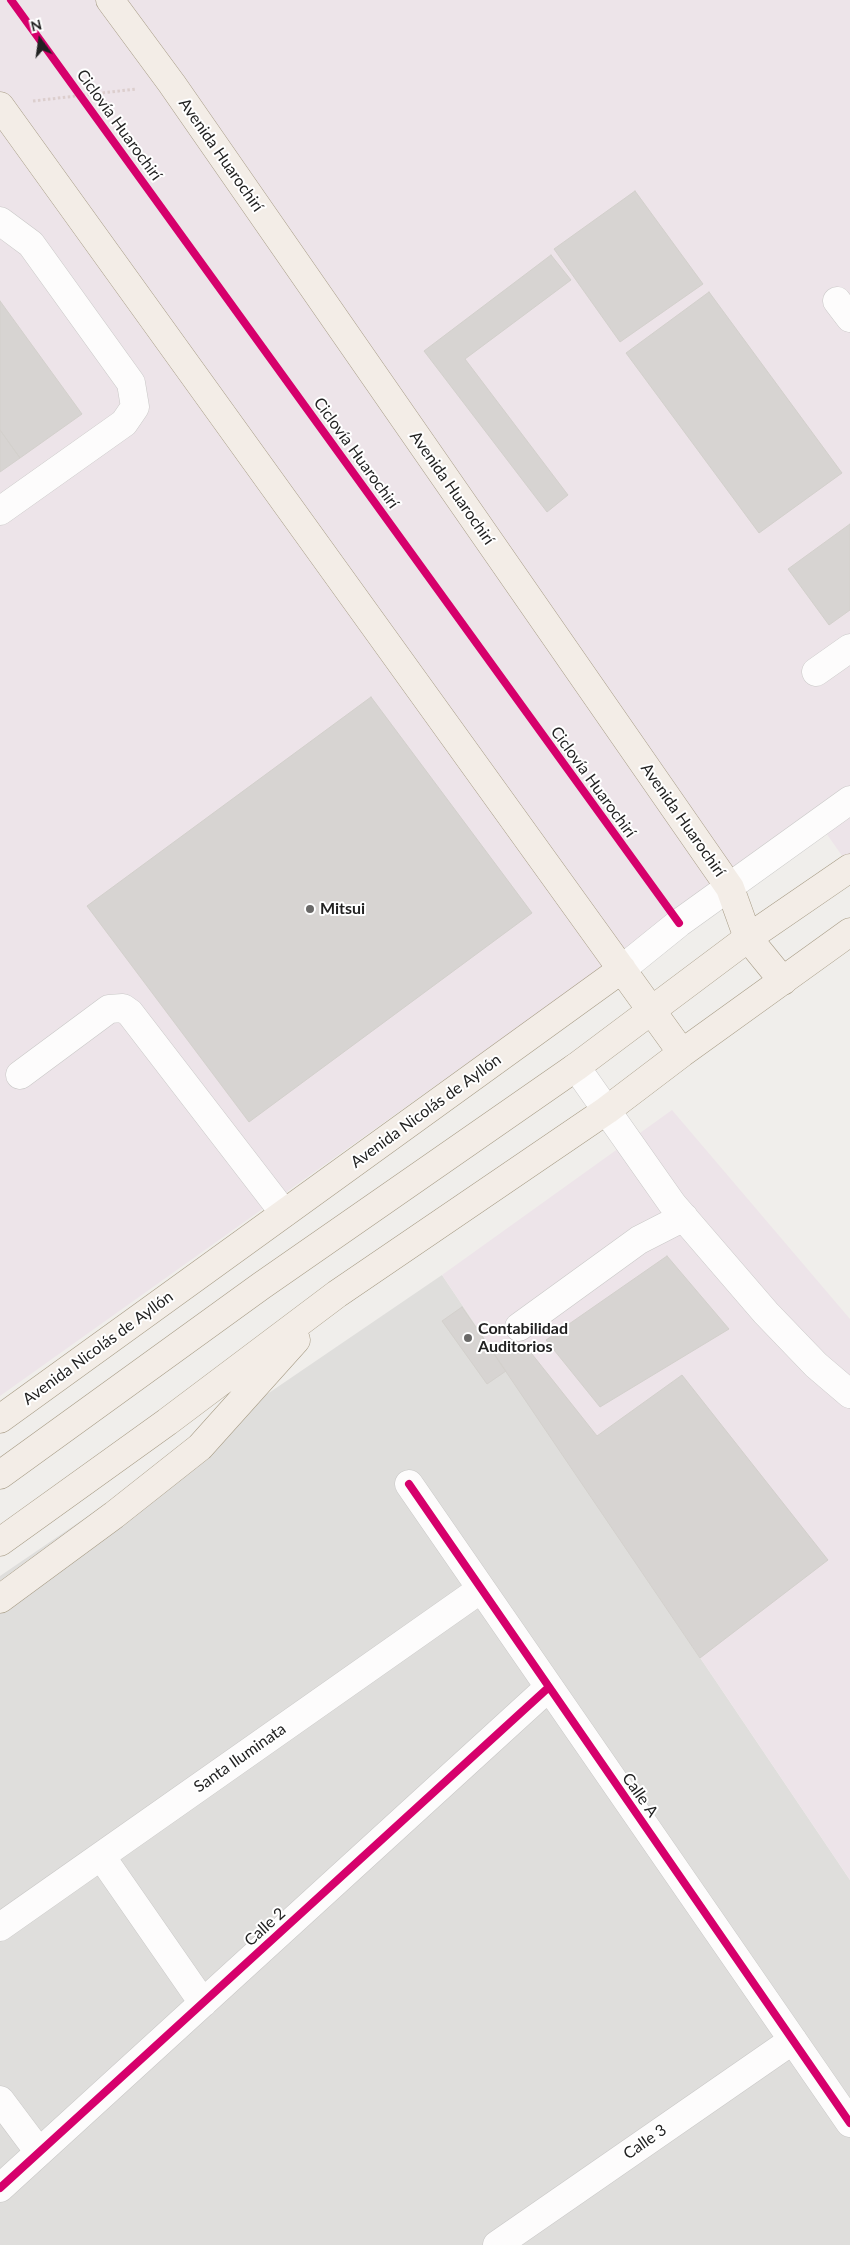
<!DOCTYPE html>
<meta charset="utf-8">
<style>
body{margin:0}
#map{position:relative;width:850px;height:2245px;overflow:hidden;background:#f0eeeb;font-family:Lato,sans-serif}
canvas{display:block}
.north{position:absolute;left:15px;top:15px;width:50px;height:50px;-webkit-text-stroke:4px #fff;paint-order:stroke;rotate:346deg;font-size:14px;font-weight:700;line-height:20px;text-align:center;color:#222}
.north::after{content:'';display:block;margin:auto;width:18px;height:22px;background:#222;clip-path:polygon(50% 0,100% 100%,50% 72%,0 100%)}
</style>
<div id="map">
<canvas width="850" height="2245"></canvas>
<div class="north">N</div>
</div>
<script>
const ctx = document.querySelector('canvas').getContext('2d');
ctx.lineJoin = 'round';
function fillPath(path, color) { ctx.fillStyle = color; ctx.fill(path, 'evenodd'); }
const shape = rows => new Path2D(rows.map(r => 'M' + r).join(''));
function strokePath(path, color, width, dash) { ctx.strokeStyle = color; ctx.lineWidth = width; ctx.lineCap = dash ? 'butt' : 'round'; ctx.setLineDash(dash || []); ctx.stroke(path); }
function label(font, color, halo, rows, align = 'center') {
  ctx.font = font + ' Lato,sans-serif'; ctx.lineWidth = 4; ctx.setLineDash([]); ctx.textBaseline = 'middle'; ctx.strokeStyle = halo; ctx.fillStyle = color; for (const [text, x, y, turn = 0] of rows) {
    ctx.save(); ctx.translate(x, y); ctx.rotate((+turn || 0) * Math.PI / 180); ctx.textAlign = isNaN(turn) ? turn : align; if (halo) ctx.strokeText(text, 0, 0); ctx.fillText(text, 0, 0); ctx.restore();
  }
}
fillPath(shape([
 [442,1275,850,1880,850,2245,0,2245,0,1576]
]), '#dfdedc');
fillPath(shape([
 [0,0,850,0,850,867,814,816,0,1396],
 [672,1110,850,1319,850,1880,442,1275]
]), '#ede4e9');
const building = shape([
 [635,191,703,284,620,342,554,249,635,191],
 [551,255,571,280,465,359,568,495,547,512,424,351,551,255],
 [709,292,842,473,759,533,626,353,709,292],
 [0,301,82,414,20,458,0,430,0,301],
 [0,430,20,458,0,472,0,430],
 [850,524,850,610,829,625,788,569,850,524],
 [371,697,532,913,249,1122,87,906,371,697],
 [667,1256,729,1329,600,1407,546,1340,667,1256],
 [462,1307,506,1371,487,1384,442,1321,462,1307],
 [524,1344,597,1436,682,1375,828,1560,700,1658,494,1354,524,1344]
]);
fillPath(building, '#d7d4d2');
strokePath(building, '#d3d0cc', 1);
const minor = shape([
 [0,221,31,244,131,383,135,407,124,423,0,511],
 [837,301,850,318],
 [816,672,850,648],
 [622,969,679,923,850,800],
 [576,1067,673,1205,766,1313,816,1365,850,1394],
 [20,1075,109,1009,123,1008,130,1013,284,1213],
 [519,1327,639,1240,684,1217],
 [409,1484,850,2123],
 [101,1856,203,2003],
 [0,1927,481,1589],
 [0,2100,39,2152],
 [0,2188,549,1687],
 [497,2245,793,2040]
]);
const major = shape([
 [110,0,172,84,730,888,748,938,783,981],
 [0,106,682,1053],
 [0,1419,622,969],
 [0,1475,261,1286,576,1067,748,938,850,868],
 [0,1542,167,1422,337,1294,607,1110,682,1053,850,932],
 [0,1599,114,1515,200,1447,296,1340]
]);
strokePath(minor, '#c9c8c7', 29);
strokePath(major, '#a79c86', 29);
strokePath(shape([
 [33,101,136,89]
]), '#dccecd', 3, [2.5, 2.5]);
strokePath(minor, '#fdfcfc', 28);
strokePath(major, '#f3ede7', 28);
strokePath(shape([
 [11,0,679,923],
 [409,1484,850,2123],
 [0,2188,549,1687]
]), '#d6006c', 8);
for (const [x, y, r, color] of [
 [310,909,5,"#6a6968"],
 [468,1338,5,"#6a6968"]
]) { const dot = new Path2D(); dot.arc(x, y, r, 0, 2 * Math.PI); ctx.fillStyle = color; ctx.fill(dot); strokePath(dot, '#fff', 2); }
label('16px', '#222', '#fff', [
 ["Ciclovía Huarochirí",119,125,54],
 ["Avenida Huarochirí",221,155,55],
 ["Ciclovía Huarochirí",356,453,54],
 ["Avenida Huarochirí",452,488,55],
 ["Ciclovía Huarochirí",593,782,54],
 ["Avenida Huarochirí",683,820,55],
 ["Avenida Nicolás de Ayllón",426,1111,-36],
 ["Avenida Nicolás de Ayllón",98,1348,-36],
 ["Santa Iluminata",240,1758,-35],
 ["Calle A",640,1795,55],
 ["Calle 2",265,1927,-42],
 ["Calle 3",645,2142,-35]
]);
label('bold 16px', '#222', '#fff', [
 ["Mitsui",320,909],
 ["Contabilidad",478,1329],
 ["Auditorios",478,1347]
], 'left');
</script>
